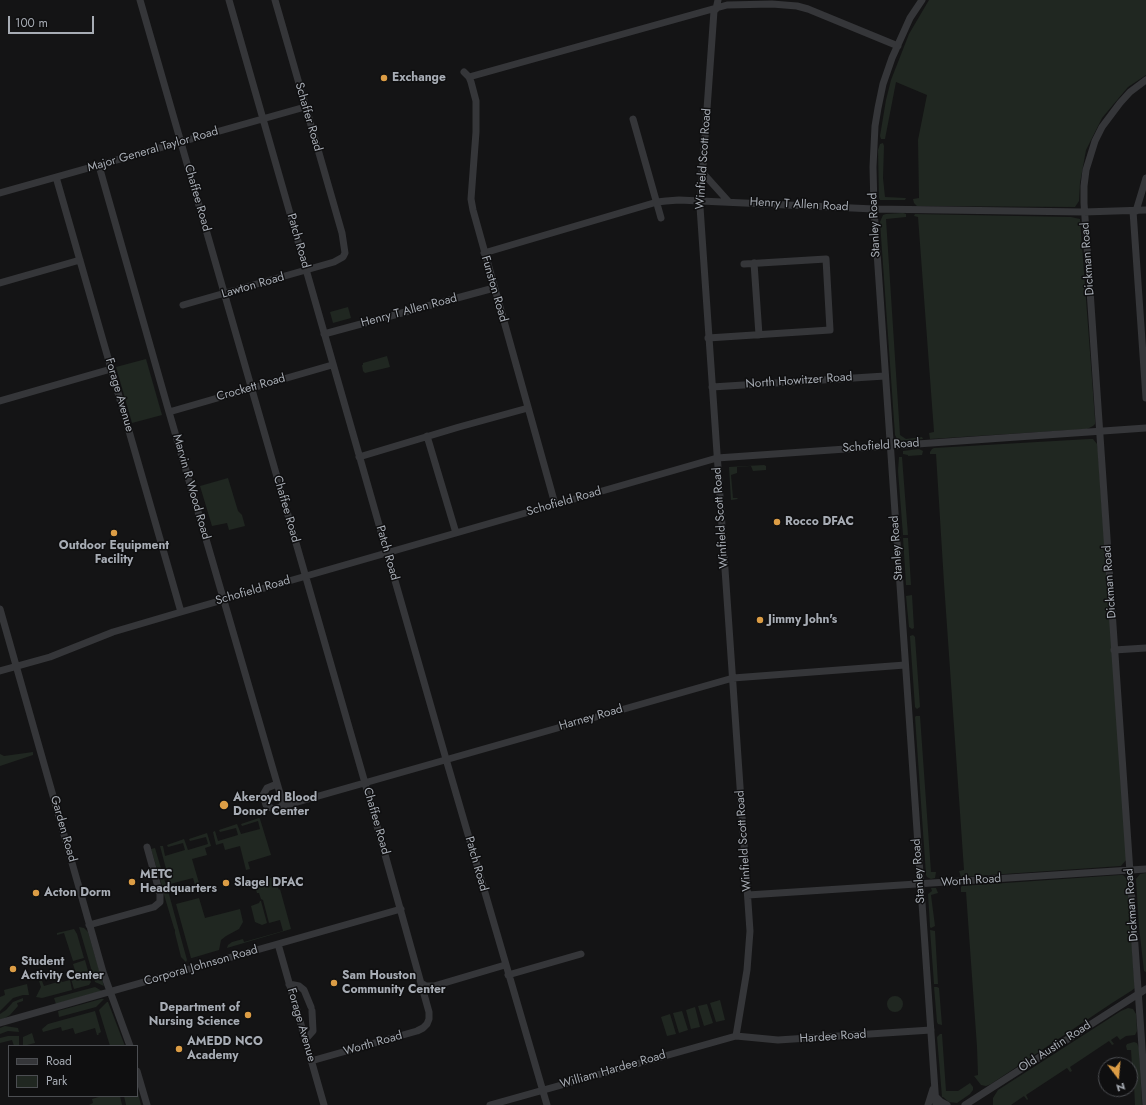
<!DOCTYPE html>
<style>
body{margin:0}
#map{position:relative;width:1146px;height:1105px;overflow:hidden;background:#141415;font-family:Jost,sans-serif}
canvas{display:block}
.legend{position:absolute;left:8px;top:1045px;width:130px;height:52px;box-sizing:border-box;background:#0f0f10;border:1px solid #4c4e52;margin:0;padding:5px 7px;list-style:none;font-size:12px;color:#a7acb4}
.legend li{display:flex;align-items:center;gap:8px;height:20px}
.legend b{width:20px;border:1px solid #4c4e52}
.north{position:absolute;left:1098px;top:1057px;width:40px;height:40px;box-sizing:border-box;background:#0f0f10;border:1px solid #4c4e52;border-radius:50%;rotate:164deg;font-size:11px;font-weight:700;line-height:16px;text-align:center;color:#a7acb4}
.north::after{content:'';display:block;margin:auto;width:14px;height:18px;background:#dc9d45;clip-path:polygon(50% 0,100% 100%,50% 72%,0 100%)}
.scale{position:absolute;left:8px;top:16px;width:86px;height:18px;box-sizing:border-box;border:2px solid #a7acb4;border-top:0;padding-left:5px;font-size:12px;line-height:14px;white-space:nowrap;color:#a7acb4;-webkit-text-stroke:3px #0f0f10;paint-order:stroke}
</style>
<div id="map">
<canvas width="1146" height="1105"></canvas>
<ul class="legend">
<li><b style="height:5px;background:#353639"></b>Road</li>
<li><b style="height:11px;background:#202721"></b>Park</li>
</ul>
<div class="north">N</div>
<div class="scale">100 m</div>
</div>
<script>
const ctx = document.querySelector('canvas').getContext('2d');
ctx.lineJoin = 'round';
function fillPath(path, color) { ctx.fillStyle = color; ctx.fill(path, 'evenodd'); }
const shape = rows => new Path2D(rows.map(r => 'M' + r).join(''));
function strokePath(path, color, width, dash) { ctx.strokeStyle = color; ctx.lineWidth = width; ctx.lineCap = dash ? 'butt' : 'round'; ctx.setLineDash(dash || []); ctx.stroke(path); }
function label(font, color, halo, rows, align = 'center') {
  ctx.font = font + ' Jost,sans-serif'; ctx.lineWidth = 3; ctx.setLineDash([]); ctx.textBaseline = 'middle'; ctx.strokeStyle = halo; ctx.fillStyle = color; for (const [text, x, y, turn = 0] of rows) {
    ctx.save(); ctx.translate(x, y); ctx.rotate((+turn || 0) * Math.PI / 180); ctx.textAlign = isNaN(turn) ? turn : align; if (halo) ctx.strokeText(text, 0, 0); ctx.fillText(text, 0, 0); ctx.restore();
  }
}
fillPath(shape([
 [929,0,1146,0,1146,75,1128,87,1102,118,1086,150,1080,183,1079,201,1075,207,917,206,914,203,913,199,919,198,918,140,927,95,896,82,885,139,881,139,880,136,886,100,891,80,909,34],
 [883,143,884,146,883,178,885,197,906,198,905,200,880,200,879,198,878,150,880,144],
 [903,213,906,214,906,217,886,219,900,435,906,439,922,437,923,439,901,441,897,439,895,435,880,222,883,215,886,214],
 [915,214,1071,217,1080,219,1095,419,1095,424,1093,426,1087,429,930,439,929,433,934,432,918,217,914,216],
 [348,307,351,318,333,323,330,312],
 [387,356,390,367,365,373,363,371,362,365,363,365,363,363],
 [146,359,162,415,132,423,116,367],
 [1089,439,1093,439,1097,444,1098,450,1127,859,1121,866,961,877,959,871,964,870,944,583,936,454,930,454,930,452,932,449,934,448],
 [919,449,923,451,922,455,908,456,908,455,903,454,903,451],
 [899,457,902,457,908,535,903,535,898,471],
 [764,465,766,466,766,470,753,471,751,466,737,467,737,473,731,475,733,498,737,498,738,499,731,500,729,467],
 [228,478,238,511,242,515,245,526,229,530,227,523,212,526,200,486],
 [903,538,908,538,911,585,906,585],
 [912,595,914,628,912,629,909,627,906,596],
 [913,635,915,637,920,707,917,709,915,707,910,637,910,636],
 [916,716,920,716,931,872,936,872,935,878,931,879,927,877,926,875,915,717],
 [33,752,33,755,0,766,0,754,4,756],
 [259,818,260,819,271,855,248,862,250,869,246,870,240,846,225,850,223,843,216,845,213,832,215,831,218,841,238,835,236,828,220,832,219,830,237,824,241,834,260,829,258,821,242,826,241,824],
 [207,833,211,846,205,848,207,855,192,859,199,883,195,885,193,878,170,884,160,846,163,846,165,856,185,850,183,843,168,847,167,845,184,839,188,850,208,844,206,837,190,841,189,839],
 [155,848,166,885,162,886,151,849],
 [1146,873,1146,972,1144,971,1139,927,1136,879,1140,874],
 [1120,875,1123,875,1127,879,1135,988,1131,991,1112,1003,991,1084,986,1086,981,1085,974,1076,978,1075,977,1047,966,892,961,892,961,887,962,886],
 [274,877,279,890,280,889,291,929,227,948,228,945,232,942,243,939,244,942,283,931,280,920,269,923,263,900,261,899,259,893,257,893,254,883],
 [167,887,187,960,186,962,181,957,175,933,175,930,174,928,162,888],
 [931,888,936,888,938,893,931,895,935,926,931,928,930,927,928,894,932,891],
 [199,898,205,918,240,909,243,922,239,929,226,936,221,940,219,950,192,958,191,958,176,904],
 [260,901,261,901,267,923,262,925,255,922,251,906,259,903],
 [79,927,84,928,88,932,104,986,95,982],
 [74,929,77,934,84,958,73,961,64,933,57,935,57,933],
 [930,930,935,931,938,984,934,984],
 [85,960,91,982,89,985,74,989,71,979,77,977,73,964],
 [70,980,72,990,42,998,36,997,41,987,39,981,42,981,44,986,61,981,62,982],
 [27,984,29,995,23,995,13,998,0,1011,0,997,5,995,4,990],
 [95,987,102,991,56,1004,54,998],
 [934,987,937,987,939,988,942,1025,938,1024,937,1022],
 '887 1004a8 8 0 1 1 16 0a8 8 0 1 1-16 0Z',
 [23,998,23,1001,17,1003,18,1006,10,1015,0,1021,0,1014,6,1010,13,1002],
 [101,999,104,999,96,1007,59,1017,58,1011],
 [720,1000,725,1020,716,1022,710,1003],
 [107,1002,108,1002,125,1046,110,1046,99,1010],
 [707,1004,713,1023,704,1026,698,1006],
 [695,1007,700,1027,691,1029,686,1010],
 [1128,1008,1133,1009,1136,1014,1137,1031,1135,1035,1126,1036,1120,1040,1117,1036,1111,1040,1114,1044,1112,1045,1109,1041,1070,1067,1072,1071,1070,1072,1067,1068,1026,1095,1028,1099,1027,1100,1024,1096,1011,1105,993,1105,993,1098,998,1090,1121,1011],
 [95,1011,101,1032,98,1034,99,1035,97,1035,95,1028,75,1034,73,1028,62,1031,61,1027,43,1032,42,1029,48,1024],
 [682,1011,688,1030,679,1033,673,1013],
 [670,1014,676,1034,667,1036,661,1017],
 [5,1026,18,1028,19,1032,8,1031,0,1034,0,1028],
 [32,1033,35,1043,23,1046,23,1037],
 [940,1034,942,1034,946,1091,958,1091,970,1083,973,1087,973,1090,970,1094,957,1103,949,1102,943,1097,942,1097,937,1037],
 [8,1036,19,1036,19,1046,14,1046,12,1040,0,1043,0,1038],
 [1134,1042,1137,1043,1139,1048,1142,1105,1135,1105,1134,1085,1130,1085,1130,1083,1133,1082,1131,1050,1127,1050,1126,1046,1127,1044],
 [137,1089,141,1105,126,1105,124,1096,137,1096],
 [102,1096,120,1096,122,1105,89,1105,93,1103,92,1099]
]), '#202721');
strokePath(shape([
 [140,0,365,783,429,1012,429,1019,427,1024,423,1028,417,1031,311,1061],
 [229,0,446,759,547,1105],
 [718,0,716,9,714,11,700,207,750,931,747,970,736,1036],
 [922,0,910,18,892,58,883,84,878,108,875,126,873,167,874,209,936,1105],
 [464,72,469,77,471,82,476,101,476,132,471,199,473,210,555,504],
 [469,77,727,5,772,4,797,6,808,9,898,46],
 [633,119,661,218],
 [99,166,169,412,284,807],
 [702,172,729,202],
 [56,177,181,612],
 [0,193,305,107],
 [1133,211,1146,398],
 [1136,211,1146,178],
 [484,253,657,202,666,201,679,200,874,209,1084,212,1146,210],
 [754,263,759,335],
 [0,283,80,260],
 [183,305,334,262,343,257,345,253,342,233,275,0],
 [324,334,494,288],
 [708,338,830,330,826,259,744,264],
 [712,387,885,376],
 [0,401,111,369],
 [169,412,332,365],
 [427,436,456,533],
 [359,457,459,427,528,408],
 [0,609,103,972,130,1046],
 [1114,650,1146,648],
 [0,671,50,657,113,632,181,612,717,458,1146,428],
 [277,784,267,788,263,795,266,805,273,809,733,678,905,665],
 [748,895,1146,869],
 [89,925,154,907,160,902,160,894,147,847],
 [278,944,324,1105],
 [508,975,581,954],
 [421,983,426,986,434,986,505,965],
 [289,984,299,986,304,990,311,1007],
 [0,1023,401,909],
 [305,1040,313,1031,312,1011],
 [137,1071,147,1105],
 [935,1096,941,1102,947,1105],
 [490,1105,736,1036,778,1040,931,1030],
 [928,1105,933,1089],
 [965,1105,1146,989],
 [1146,1105,1084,203,1084,186,1086,170,1095,141,1102,127,1120,103,1130,92,1146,80]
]), '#353639', 7);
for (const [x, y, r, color] of [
 [384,78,4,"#dc9d45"],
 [777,522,4,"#dc9d45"],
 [114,533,4,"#dc9d45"],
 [760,620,4,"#dc9d45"],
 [224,805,5,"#dc9d45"],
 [132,882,4,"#dc9d45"],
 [226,883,4,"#dc9d45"],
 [36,893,4,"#dc9d45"],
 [13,969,4,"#dc9d45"],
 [334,983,4,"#dc9d45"],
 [248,1015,4,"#dc9d45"],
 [179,1049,4,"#dc9d45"]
]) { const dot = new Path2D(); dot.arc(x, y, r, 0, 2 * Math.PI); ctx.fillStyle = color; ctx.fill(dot); strokePath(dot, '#0f0f10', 1.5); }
label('bold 12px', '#a7acb4', '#0f0f10', [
 ["Exchange",392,78],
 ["Rocco DFAC",785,522],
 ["Outdoor Equipment",114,546,"center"],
 ["Facility",114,560,"center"],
 ["Jimmy John's",768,620],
 ["Akeroyd Blood",233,798],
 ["Donor Center",233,812],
 ["METC",140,875],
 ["Headquarters",140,889],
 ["Slagel DFAC",234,883],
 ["Acton Dorm",44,893],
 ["Student",21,962],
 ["Activity Center",21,976],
 ["Sam Houston",342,976],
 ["Community Center",342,990],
 ["Department of",240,1008,"right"],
 ["Nursing Science",240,1022,"right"],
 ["AMEDD NCO",187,1042],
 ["Academy",187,1056]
], 'left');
label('12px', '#a7acb4', '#0f0f10', [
 ["Schaffer Road",308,117,74],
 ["Major General Taylor Road",153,150,-16],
 ["Winfield Scott Road",704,159,-86],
 ["Chaffee Road",197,198,74],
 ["Henry T Allen Road",799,205,3],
 ["Stanley Road",875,225,-93],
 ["Patch Road",298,241,74],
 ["Dickman Road",1088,259,-94],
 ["Lawton Road",253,286,-16],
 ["Funston Road",494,289,74],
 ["Henry T Allen Road",409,311,-15],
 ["North Howitzer Road",799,381,-4],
 ["Crockett Road",251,388,-16],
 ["Forage Avenue",119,395,74],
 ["Schofield Road",881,446,-4],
 ["Marvin R Wood Road",191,487,74],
 ["Schofield Road",564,502,-16],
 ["Chaffee Road",286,509,74],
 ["Winfield Scott Road",721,518,-94],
 ["Stanley Road",897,548,-94],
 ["Patch Road",387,553,74],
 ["Dickman Road",1110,582,-94],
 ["Schofield Road",253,591,-16],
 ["Harney Road",591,718,-16],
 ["Chaffee Road",376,821,74],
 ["Garden Road",63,829,74],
 ["Winfield Scott Road",744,841,-94],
 ["Patch Road",476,864,74],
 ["Stanley Road",919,871,-94],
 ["Worth Road",971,881,-4],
 ["Dickman Road",1132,905,-94],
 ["Corporal Johnson Road",201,966,-16],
 ["Forage Avenue",301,1025,74],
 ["Hardee Road",833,1037,-4],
 ["Worth Road",373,1044,-16],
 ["Old Austin Road",1055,1047,-33],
 ["William Hardee Road",613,1070,-16]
]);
</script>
